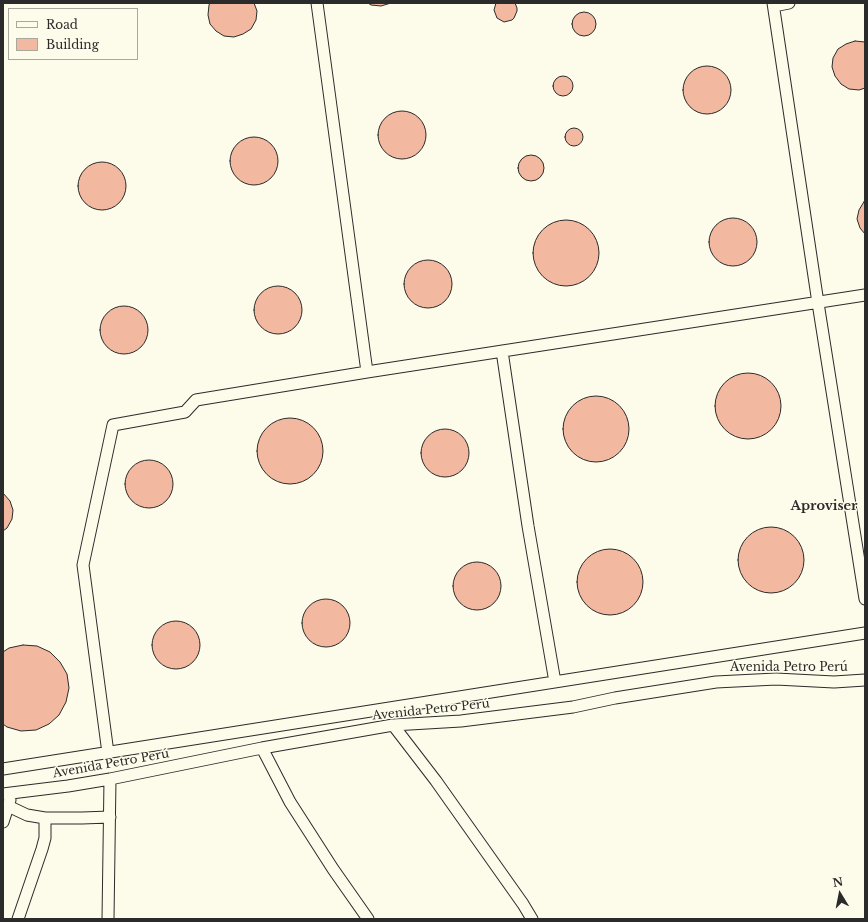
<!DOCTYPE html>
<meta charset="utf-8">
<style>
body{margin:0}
#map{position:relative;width:868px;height:922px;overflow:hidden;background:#fdfbea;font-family:"Libre Baskerville",serif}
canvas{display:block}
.frame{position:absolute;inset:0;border:4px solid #2b2b2b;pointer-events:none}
.legend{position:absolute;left:8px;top:8px;width:130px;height:52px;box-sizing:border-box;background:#fdfbea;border:1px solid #a9a89e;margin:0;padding:5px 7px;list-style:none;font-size:12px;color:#2b2b2b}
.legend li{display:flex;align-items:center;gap:8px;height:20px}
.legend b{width:20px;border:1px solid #a9a89e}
.north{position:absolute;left:820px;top:874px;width:40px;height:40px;-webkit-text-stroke:3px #fdfbea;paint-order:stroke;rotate:350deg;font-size:11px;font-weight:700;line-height:16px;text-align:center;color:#2b2b2b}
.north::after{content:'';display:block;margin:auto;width:14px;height:18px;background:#2b2b2b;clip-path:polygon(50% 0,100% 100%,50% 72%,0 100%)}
</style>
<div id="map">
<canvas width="868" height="922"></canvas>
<div class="frame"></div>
<ul class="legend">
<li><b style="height:5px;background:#fdfbea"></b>Road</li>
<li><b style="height:11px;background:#f2b8a0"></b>Building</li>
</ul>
<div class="north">N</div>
</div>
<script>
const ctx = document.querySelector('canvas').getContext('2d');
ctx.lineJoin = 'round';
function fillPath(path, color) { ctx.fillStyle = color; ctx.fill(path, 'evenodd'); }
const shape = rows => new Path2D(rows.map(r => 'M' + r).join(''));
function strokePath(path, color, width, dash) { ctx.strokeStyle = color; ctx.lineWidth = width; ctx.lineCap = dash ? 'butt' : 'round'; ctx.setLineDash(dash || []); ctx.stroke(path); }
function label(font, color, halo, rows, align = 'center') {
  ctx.font = font + ' "Libre Baskerville",serif'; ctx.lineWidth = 3; ctx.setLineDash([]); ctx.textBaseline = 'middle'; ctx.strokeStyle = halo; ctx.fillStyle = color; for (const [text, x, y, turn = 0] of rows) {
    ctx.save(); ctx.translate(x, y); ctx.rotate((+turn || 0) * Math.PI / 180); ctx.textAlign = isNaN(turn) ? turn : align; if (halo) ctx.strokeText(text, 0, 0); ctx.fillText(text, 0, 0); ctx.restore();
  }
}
const building = shape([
 [210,3,254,3,257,11,256,20,251,29,243,34,234,37,224,36,216,31,210,24,208,15,209,5,210,3],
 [368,3,391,3,381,6,371,5,368,3],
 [496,3,515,3,517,8,517,11,514,18,512,20,504,22,497,18,494,10,496,3],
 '572 24a12 12 0 1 1 24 0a12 12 0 1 1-24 0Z',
 [855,41,865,42,865,88,859,90,849,89,841,84,835,76,832,67,833,58,838,49,846,44,855,41],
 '683 90a24 24 0 1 1 48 0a24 24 0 1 1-48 0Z',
 '553 86a10 10 0 1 1 20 0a10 10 0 1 1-20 0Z',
 '378 135a24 24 0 1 1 48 0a24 24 0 1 1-48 0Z',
 '565 137a9 9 0 1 1 18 0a9 9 0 1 1-18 0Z',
 '230 161a24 24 0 1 1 48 0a24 24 0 1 1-48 0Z',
 '518 168a13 13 0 1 1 26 0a13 13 0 1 1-26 0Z',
 '78 186a24 24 0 1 1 48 0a24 24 0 1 1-48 0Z',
 [865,200,865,234,860,228,857,219,859,210,865,200],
 '709 242a24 24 0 1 1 48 0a24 24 0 1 1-48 0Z',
 '533 253a33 33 0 1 1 66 0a33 33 0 1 1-66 0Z',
 '404 284a24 24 0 1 1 48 0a24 24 0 1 1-48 0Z',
 '254 310a24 24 0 1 1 48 0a24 24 0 1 1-48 0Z',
 '100 330a24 24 0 1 1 48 0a24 24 0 1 1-48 0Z',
 '715 406a33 33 0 1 1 66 0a33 33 0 1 1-66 0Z',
 '563 429a33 33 0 1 1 66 0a33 33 0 1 1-66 0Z',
 '257 451a33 33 0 1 1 66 0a33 33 0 1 1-66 0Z',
 '421 453a24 24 0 1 1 48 0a24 24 0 1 1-48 0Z',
 '125 484a24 24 0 1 1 48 0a24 24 0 1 1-48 0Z',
 [3,493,10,501,13,510,12,519,7,528,3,531,3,493],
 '738 560a33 33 0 1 1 66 0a33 33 0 1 1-66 0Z',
 '577 582a33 33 0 1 1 66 0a33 33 0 1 1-66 0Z',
 '453 586a24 24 0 1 1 48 0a24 24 0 1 1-48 0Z',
 '302 623a24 24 0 1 1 48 0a24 24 0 1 1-48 0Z',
 '152 645a24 24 0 1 1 48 0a24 24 0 1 1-48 0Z',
 [23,645,37,646,50,652,60,662,67,674,69,688,66,702,59,715,49,724,36,730,21,731,7,727,3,724,3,652,9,648,23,645]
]);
fillPath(building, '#f2b8a0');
strokePath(building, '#2b2b2b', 1);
const minor = shape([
 [773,3,818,303,865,599],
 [774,6,789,3],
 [502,351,528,526,555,682],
 [367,372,865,295],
 [393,725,436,781,523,904,532,919],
 [262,748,290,802,333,869,368,919],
 [108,753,83,565,113,425,185,412,196,400,367,372,317,3],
 [3,769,865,633],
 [3,794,68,786,110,779,262,748,393,725,461,721,573,707,615,698,716,682,776,679,834,682,865,680],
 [8,806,27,815,45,818,82,818,110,817],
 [3,822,10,800],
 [18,919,42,849,45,838,45,818],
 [108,919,110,779]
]);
strokePath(minor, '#2b2b2b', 13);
strokePath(minor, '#fdfbea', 11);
label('12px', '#2b2b2b', '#fdfbea', [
 ["Avenida Petro Perú",789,668],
 ["Avenida Petro Perú",431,710,-6],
 ["Avenida Petro Perú",111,764,-10]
]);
label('bold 13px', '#2b2b2b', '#fdfbea', [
 ["Aproviser",824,506]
]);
</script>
